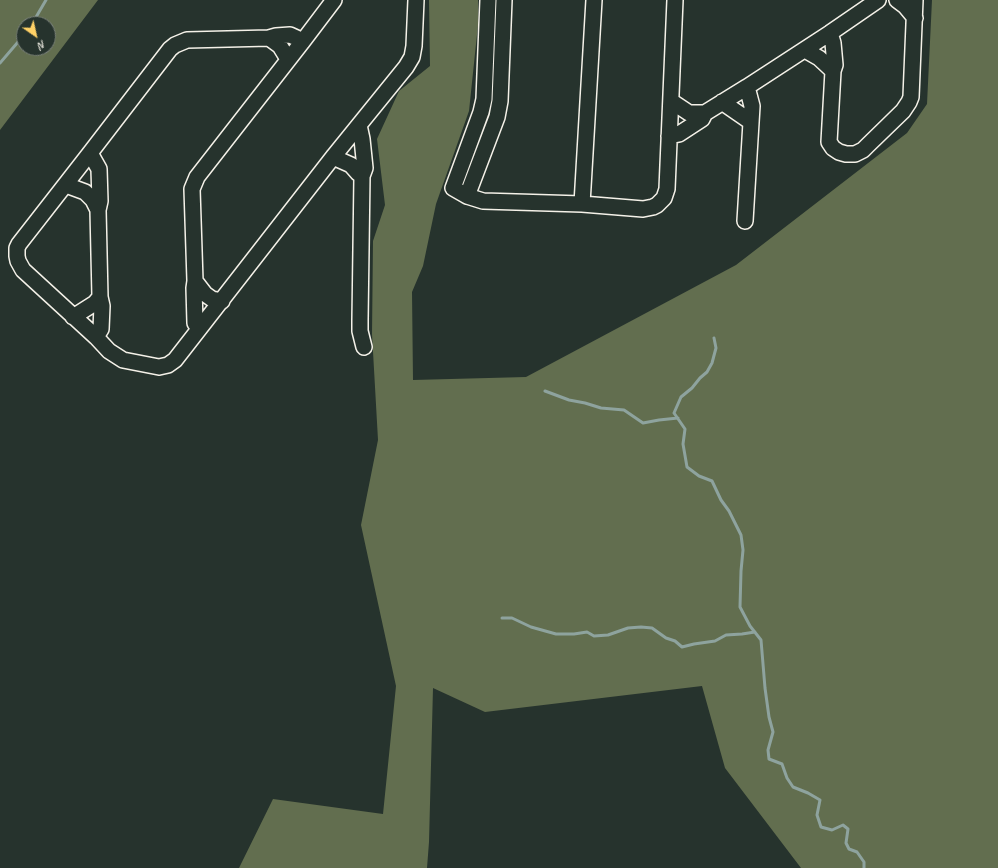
<!DOCTYPE html>
<style>
body{margin:0}
#map{position:relative;width:998px;height:868px;overflow:hidden;background:#26332d;font-family:Caveat,sans-serif}
canvas{display:block}
.north{position:absolute;left:16px;top:16px;width:40px;height:40px;box-sizing:border-box;background:#26332d;border:1px solid #787f78;border-radius:50%;rotate:146deg;font-size:11px;font-weight:700;line-height:16px;text-align:center;color:#f4f1e8}
.north::after{content:'';display:block;margin:auto;width:14px;height:18px;background:#ffd166;clip-path:polygon(50% 0,100% 100%,50% 72%,0 100%)}
</style>
<div id="map">
<canvas width="998" height="868"></canvas>
<div class="north">N</div>
</div>
<script>
const ctx = document.querySelector('canvas').getContext('2d');
ctx.lineJoin = 'round';
function fillPath(path, color) { ctx.fillStyle = color; ctx.fill(path, 'evenodd'); }
const shape = rows => new Path2D(rows.map(r => 'M' + r).join(''));
function strokePath(path, color, width, dash) { ctx.strokeStyle = color; ctx.lineWidth = width; ctx.lineCap = dash ? 'butt' : 'round'; ctx.setLineDash(dash || []); ctx.stroke(path); }
fillPath(shape([
 [0,0,98,0,0,130],
 [24,24,48,24,48,48,24,48],
 [429,0,478,0,478,25,469,111,436,204,423,266,412,292,413,380,526,377,736,265,907,133,927,104,932,0,998,0,998,868,801,868,725,768,702,686,485,712,433,688,429,842,427,868,239,868,273,799,383,814,396,686,361,525,378,440,372,334,373,241,385,205,377,139,399,91,430,66]
]), '#626e4f');
strokePath(shape([
 [32,24,46,0],
 [0,63,24,35],
 [714,338,716,348,712,363,707,372,700,378,692,388,681,397,674,413,685,429,683,444,687,467,699,476,712,481,721,500,729,511,741,535,743,550,741,571,740,607,750,626,761,640,765,688,769,717,773,732,768,750,769,759,782,764,787,778,793,787,808,793,820,800,817,815,821,827,832,830,843,825,848,829,846,843,849,849,857,852,864,862,864,868],
 [545,391,569,400,585,403,601,408,624,410,643,423,659,420,678,418],
 [502,618,512,618,531,627,556,634,574,634,587,632,594,636,608,635,628,628,641,627,652,628,666,638,675,641,682,647,694,644,715,641,726,635,742,634,755,632]
]), '#8ea39e', 3);
const minor = shape([
 [488,0,484,99,481,112,453,188,467,196,483,201,582,204,643,209,653,207,657,205,664,198,667,189,675,0],
 [897,0,905,6,915,18],
 [830,33,833,43,835,65,833,71,829,142,833,148,839,152,846,154,855,154,863,150,868,145,903,111,909,102,911,97,915,0],
 [269,38,280,46,288,59],
 [303,41,290,35,276,36,269,38,187,40,175,45,170,49,90,153,19,244,17,248,17,256,18,261,23,270,96,337,109,351,123,360,159,367,168,365,175,360,333,157,406,67,412,57,414,46,416,0],
 [805,50,819,58,833,71],
 [671,101,689,113,705,113,747,87,830,33,878,0],
 [722,102,751,122],
 [359,125,362,139,365,168,362,176,360,320,360,331,364,347],
 [669,136,679,134,702,119,705,113],
 [90,153,99,169,100,201,98,210,100,297,102,306,101,329,96,337],
 [333,157,351,165,358,173,362,176],
 [66,185,85,192,93,200,98,210],
 [467,196,497,117,500,101,504,0],
 [582,204,594,0],
 [745,221,752,106,747,87],
 [195,281,205,294,212,299,222,301],
 [73,317,95,303,100,297],
 [199,329,195,323,194,288,195,281,192,189,197,177,303,41,334,0]
]);
strokePath(minor, '#f4f1e8', 18);
strokePath(minor, '#26332d', 15);
</script>
